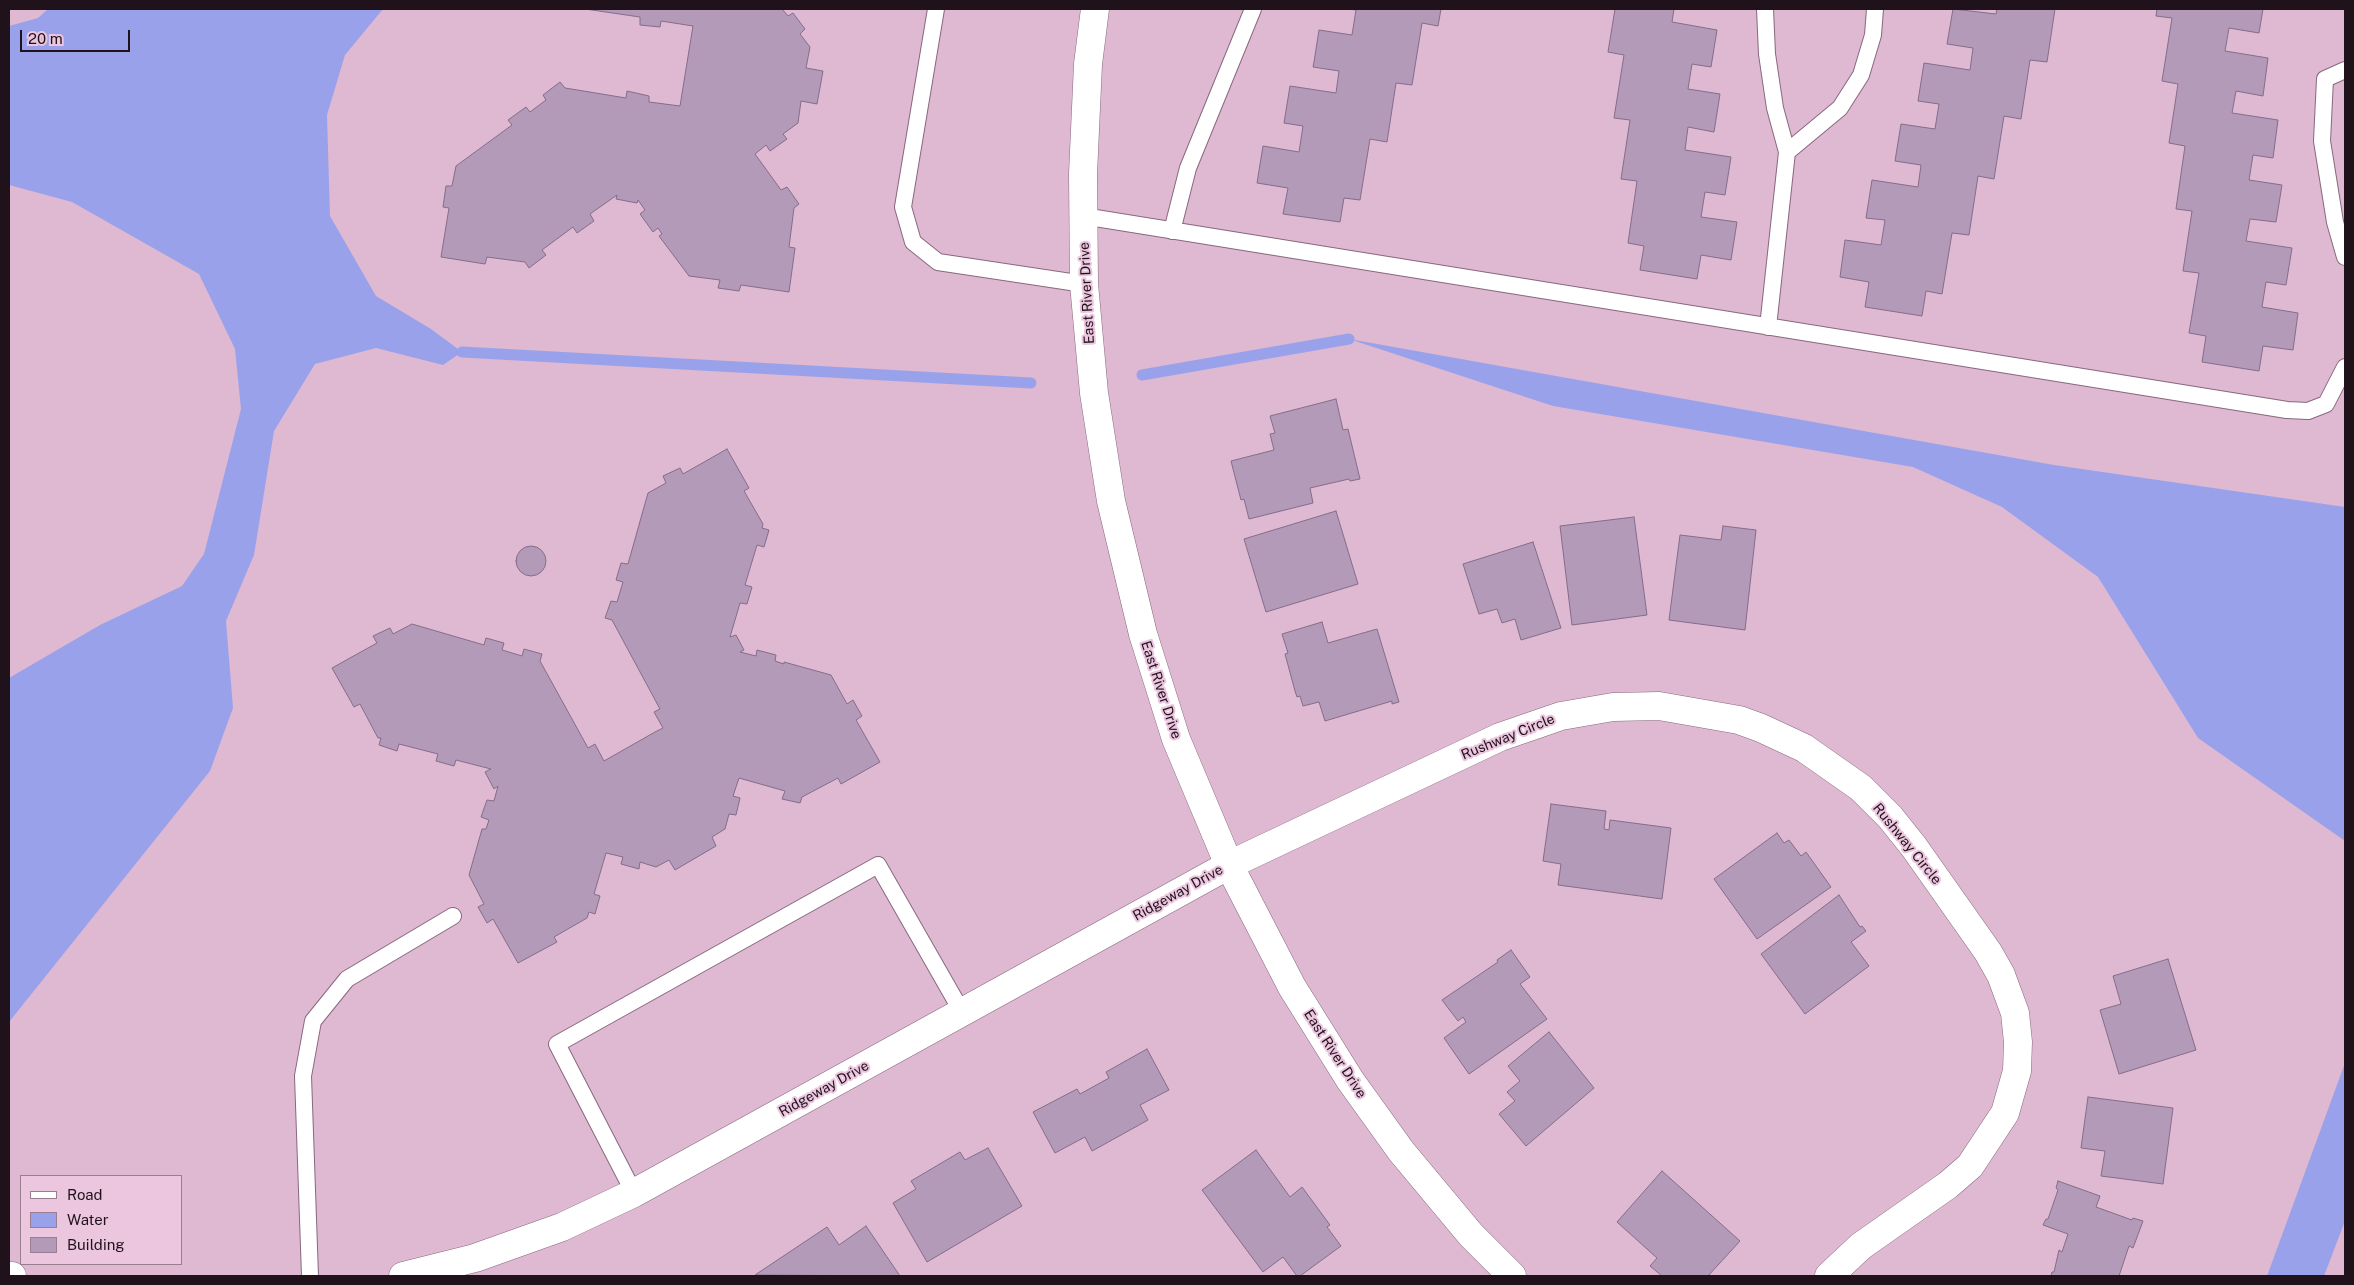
<!DOCTYPE html>
<style>
body{margin:0}
#map{position:relative;width:2354px;height:1285px;overflow:hidden;background:#deb9d1;font-family:"Public Sans",sans-serif}
canvas{display:block}
.frame{position:absolute;inset:0;border:10px solid #1f121b;pointer-events:none}
.legend{position:absolute;left:20px;top:1175px;width:162px;height:90px;box-sizing:border-box;background:#ebc6de;border:1px solid #997e90;margin:0;padding:6px 9px;list-style:none;font-size:15px;color:#1f121b}
.legend li{display:flex;align-items:center;gap:10px;height:25px}
.legend b{width:25px;border:1px solid #997e90}
.scale{position:absolute;left:20px;top:30px;width:110px;height:22px;box-sizing:border-box;border:2px solid #1f121b;border-top:0;padding-left:6px;font-size:15px;line-height:18px;white-space:nowrap;color:#1f121b;-webkit-text-stroke:4px #ebc6de;paint-order:stroke}
</style>
<div id="map">
<canvas width="2354" height="1285"></canvas>
<div class="frame"></div>
<ul class="legend">
<li><b style="height:6px;background:#fff"></b>Road</li>
<li><b style="height:14px;background:#9aa1eb"></b>Water</li>
<li><b style="height:14px;background:#b39ab9"></b>Building</li>
</ul>
<div class="scale">20 m</div>
</div>
<script>
const ctx = document.querySelector('canvas').getContext('2d');
ctx.lineJoin = 'round';
function fillPath(path, color) { ctx.fillStyle = color; ctx.fill(path, 'evenodd'); }
const shape = rows => new Path2D(rows.map(r => 'M' + r).join(''));
function strokePath(path, color, width, dash) { ctx.strokeStyle = color; ctx.lineWidth = width; ctx.lineCap = dash ? 'butt' : 'round'; ctx.setLineDash(dash || []); ctx.stroke(path); }
function label(font, color, halo, rows, align = 'center') {
  ctx.font = font + ' "Public Sans",sans-serif'; ctx.lineWidth = 4; ctx.setLineDash([]); ctx.textBaseline = 'middle'; ctx.strokeStyle = halo; ctx.fillStyle = color; for (const [text, x, y, turn = 0] of rows) {
    ctx.save(); ctx.translate(x, y); ctx.rotate((+turn || 0) * Math.PI / 180); ctx.textAlign = isNaN(turn) ? turn : align; if (halo) ctx.strokeText(text, 0, 0); ctx.fillText(text, 0, 0); ctx.restore();
  }
}
fillPath(shape([
 [48,9,383,9,345,55,327,115,330,216,376,296,431,329,462,352,443,365,376,348,315,364,274,431,254,555,226,621,233,708,210,771,9,1022,9,678,100,625,182,586,204,554,241,409,235,349,199,274,72,202,9,185,9,26,38,18],
 [1349,339,2054,465,2345,507,2345,841,2198,738,2098,577,2002,507,1913,467,1553,406],
 [2345,1063,2345,1221,2324,1276,2267,1276]
]), '#9aa1eb');
strokePath(shape([
 [462,352,1031,383],
 [1142,375,1349,339]
]), '#9aa1eb', 11);
const building = shape([
 [585,9,782,9,788,16,793,13,805,29,800,34,810,47,806,68,823,71,817,104,801,101,798,123,783,134,787,139,770,151,766,145,755,154,781,190,787,187,799,204,794,208,789,247,795,248,789,292,741,285,739,291,718,288,720,280,689,276,659,236,662,234,658,228,653,232,640,214,645,210,638,200,637,203,616,199,617,195,590,214,594,221,577,233,573,227,542,250,546,255,529,268,525,262,487,257,485,264,441,257,449,208,443,207,446,186,452,186,456,166,512,125,508,120,526,107,530,112,546,100,543,95,560,82,565,88,626,98,627,91,649,96,649,102,680,106,693,26,661,21,660,27,640,25,640,17,585,9],
 [1348,9,1441,9,1438,26,1422,23,1412,85,1396,83,1387,142,1370,139,1360,200,1344,198,1340,222,1283,214,1288,188,1257,183,1263,146,1299,152,1303,126,1284,123,1290,86,1336,93,1339,71,1313,67,1314,62,1319,30,1352,35,1356,10,1348,9],
 [1615,9,1674,9,1672,22,1717,30,1711,67,1692,64,1688,89,1720,94,1714,132,1688,127,1685,150,1731,157,1725,195,1705,192,1701,217,1737,222,1731,260,1701,255,1697,279,1640,270,1644,246,1628,243,1637,181,1621,179,1630,120,1614,118,1624,55,1608,52,1615,9],
 [1953,9,1996,14,1997,9,2055,9,2047,62,2030,60,2021,119,2004,116,1994,179,1978,176,1969,235,1952,233,1942,294,1926,291,1922,316,1865,307,1869,282,1840,277,1845,240,1881,245,1885,220,1866,218,1872,180,1918,187,1921,165,1895,161,1901,124,1935,129,1939,104,1918,101,1924,63,1970,70,1973,48,1947,44,1953,9],
 [2157,9,2263,9,2259,33,2229,28,2225,51,2268,58,2263,96,2236,91,2232,113,2278,120,2273,158,2253,155,2249,180,2282,185,2276,222,2250,219,2246,241,2292,248,2286,285,2266,282,2262,307,2298,313,2293,350,2263,346,2259,371,2202,362,2206,336,2189,333,2199,273,2183,271,2192,211,2176,209,2185,146,2169,143,2178,84,2162,81,2172,18,2156,16,2157,9],
 [1336,399,1343,430,1348,429,1360,479,1350,481,1349,479,1310,488,1313,503,1249,519,1244,499,1241,500,1231,461,1274,450,1270,434,1275,433,1270,416,1336,399],
 [727,449,749,488,744,491,763,524,762,528,769,530,764,547,757,545,745,585,752,587,747,604,740,603,730,637,736,635,744,650,740,652,756,656,757,650,776,655,775,661,784,664,784,662,831,675,847,704,853,700,862,716,856,720,880,762,841,784,838,778,802,797,800,803,782,799,785,791,739,778,733,796,740,798,736,815,729,814,725,829,712,837,716,846,675,870,669,860,656,867,640,862,639,869,621,864,623,857,606,853,594,894,600,896,595,914,589,912,587,918,554,937,557,942,518,963,493,919,487,923,478,907,484,904,469,875,482,829,486,829,489,820,481,817,487,800,494,801,498,786,494,789,485,772,491,769,456,760,454,766,436,761,438,754,399,744,397,751,379,745,381,738,378,738,360,704,354,707,332,668,377,643,373,636,390,628,393,634,412,624,484,645,486,638,504,643,502,650,522,656,524,649,542,654,540,661,588,748,595,744,604,761,655,732,663,728,654,712,660,709,612,620,605,618,611,601,617,602,623,582,616,580,621,563,628,564,648,493,666,483,663,476,680,468,683,474,727,449],
 [1336,511,1358,584,1266,612,1244,539,1336,511],
 [1634,517,1647,615,1572,625,1560,526,1634,517],
 [1723,526,1756,530,1745,630,1669,620,1680,535,1721,540,1723,526],
 [1533,542,1561,628,1521,640,1515,619,1502,623,1497,609,1479,614,1463,564,1533,542],
 '516 561a15 15 0 1 1 30 0a15 15 0 1 1-30 0Z',
 [1322,622,1328,643,1377,629,1399,702,1392,704,1392,701,1325,721,1319,702,1303,706,1300,696,1297,697,1295,691,1285,654,1288,653,1282,634,1322,622],
 [1551,804,1606,811,1604,829,1609,830,1610,820,1671,828,1662,899,1558,885,1561,864,1543,861,1551,804],
 [1777,833,1784,843,1789,840,1801,856,1806,852,1831,887,1757,939,1714,879,1777,833],
 [1839,895,1860,927,1862,926,1866,931,1851,942,1869,966,1805,1014,1761,954,1839,895],
 [1511,950,1530,977,1520,984,1547,1019,1469,1074,1444,1038,1466,1022,1463,1017,1458,1021,1442,1000,1498,962,1497,960,1511,950],
 [2168,959,2196,1050,2119,1074,2100,1010,2121,1004,2113,976,2168,959],
 [1549,1032,1594,1088,1526,1146,1499,1114,1515,1101,1507,1092,1520,1081,1508,1066,1549,1032],
 [1147,1049,1169,1090,1140,1105,1148,1120,1094,1150,1092,1151,1085,1137,1055,1153,1033,1112,1077,1089,1080,1094,1109,1078,1106,1072,1147,1049],
 [2088,1097,2173,1108,2163,1184,2101,1176,2105,1151,2081,1148,2088,1097],
 [988,1148,1022,1206,927,1262,893,1203,916,1189,911,1181,960,1152,965,1160,988,1148],
 [1256,1150,1290,1197,1302,1187,1330,1225,1327,1227,1341,1246,1300,1276,1297,1276,1283,1257,1263,1272,1202,1190,1256,1150],
 [1662,1171,1740,1241,1708,1276,1662,1276,1650,1266,1657,1258,1617,1222,1662,1171],
 [2058,1181,2100,1196,2096,1207,2132,1220,2133,1218,2143,1221,2133,1248,2129,1246,2119,1276,2051,1276,2052,1272,2054,1272,2059,1250,2062,1252,2068,1234,2043,1225,2046,1219,2048,1219,2058,1190,2056,1188,2058,1181],
 [866,1226,900,1276,755,1275,827,1227,839,1245,866,1226]
]);
fillPath(building, '#b39ab9');
strokePath(building, '#846c8a', 1);
const service = shape([
 [936,9,903,207,913,242,938,262,1084,284],
 [1765,9,1767,54,1775,108,1787,152,1768,327],
 [2345,70,2325,79,2322,141,2335,222,2345,257],
 [1787,152,1840,108,1861,75,1873,35,1875,9],
 [1083,216,2287,410,2308,411,2326,404,2345,367],
 [1172,231,1188,168,1253,9],
 [634,1193,557,1044,878,865,962,1012],
 [310,1276,303,1076,313,1021,347,979,453,916]
]);
const minor = shape([
 [1095,9,1088,64,1083,174,1084,284,1094,393,1111,501,1143,634,1176,739,1229,865,1292,987,1350,1080,1401,1151,1471,1235,1512,1276],
 [9,1276,12,1276],
 [403,1276,475,1258,562,1227,634,1193,1229,865,1500,737,1561,716,1613,707,1659,706,1739,720,1761,728,1804,748,1861,788,1890,817,1914,847,1988,952,2001,975,2015,1013,2018,1042,2017,1071,2005,1113,1970,1166,1948,1185,1861,1246,1829,1276]
]);
strokePath(service, '#89687e', 18);
strokePath(minor, '#89687e', 29);
strokePath(service, '#fff', 16);
strokePath(minor, '#fff', 28);
label('14px', '#1f121b', '#ebc6de', [
 ["East River Drive",1087,293,-93],
 ["East River Drive",1161,690,72],
 ["Rushway Circle",1508,737,-22],
 ["Rushway Circle",1907,844,51],
 ["Ridgeway Drive",1178,893,-29],
 ["East River Drive",1335,1054,57],
 ["Ridgeway Drive",824,1089,-29]
]);
</script>
